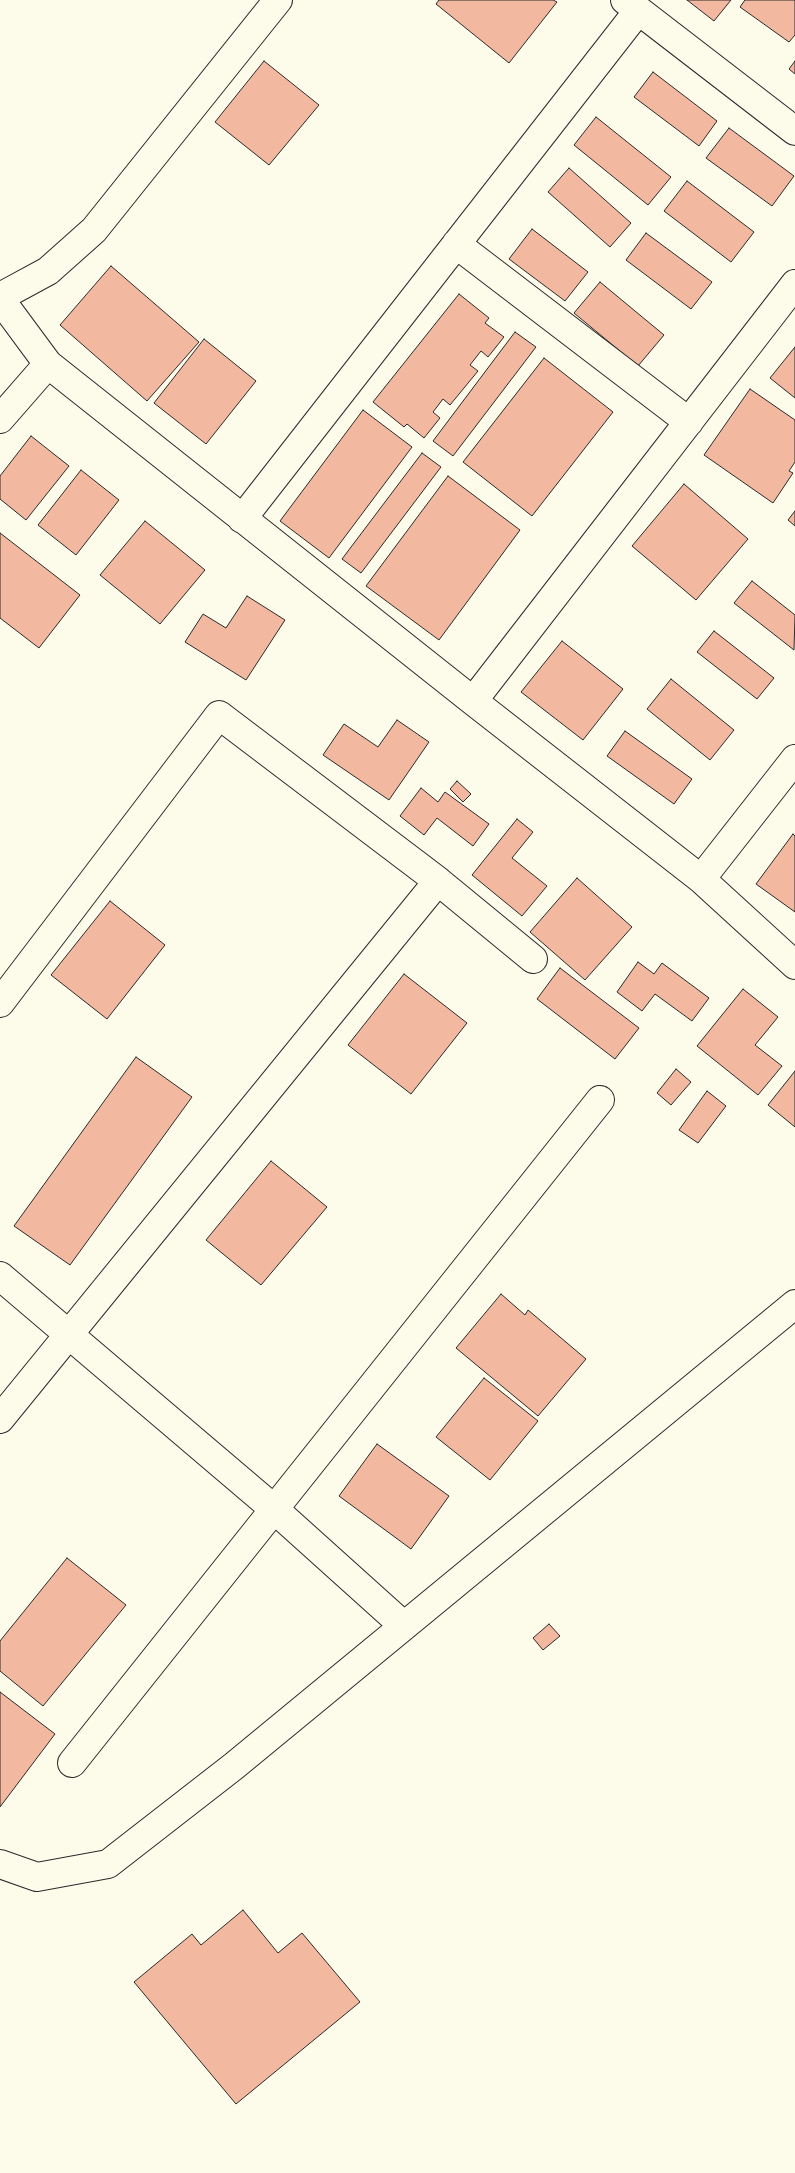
<!DOCTYPE html>
<style>
body{margin:0}
canvas{display:block;background:#fdfbea}
</style>
<canvas width="795" height="2173"></canvas>
<script>
const ctx = document.querySelector('canvas').getContext('2d');
ctx.lineJoin = 'round';
function fillPath(path, color) { ctx.fillStyle = color; ctx.fill(path, 'evenodd'); }
const shape = rows => new Path2D(rows.map(r => 'M' + r).join(''));
function strokePath(path, color, width, dash) { ctx.strokeStyle = color; ctx.lineWidth = width; ctx.lineCap = dash ? 'butt' : 'round'; ctx.setLineDash(dash || []); ctx.stroke(path); }
const building = shape([
 [439,0,553,0,557,2,509,63,436,4,439,0],
 [687,0,731,0,714,21,687,0],
 [745,0,795,0,795,35,789,42,740,7,745,0],
 [264,61,319,105,269,165,215,122,264,61],
 [795,61,795,74,789,69,795,61],
 [653,72,717,121,699,146,634,97,653,72],
 [596,117,671,177,648,205,574,145,596,117],
 [729,128,794,176,772,206,706,158,729,128],
 [569,168,631,223,610,247,548,192,569,168],
 [687,181,754,232,731,262,664,211,687,181],
 [532,229,588,272,565,301,509,259,532,229],
 [646,233,712,282,691,309,626,260,646,233],
 [111,266,199,342,147,401,60,325,111,266],
 [600,282,664,335,638,366,574,313,600,282],
 [459,294,489,318,485,323,504,337,488,357,481,351,470,365,478,371,450,405,443,399,433,412,440,418,424,438,407,424,404,427,373,402,459,294],
 [515,332,536,347,453,456,433,441,515,332],
 [204,339,256,381,206,444,154,403,204,339],
 [795,347,795,398,770,378,795,347],
 [544,358,613,412,532,516,463,462,544,358],
 [750,389,795,420,795,462,789,471,793,473,773,503,704,455,750,389],
 [363,410,412,447,329,558,280,521,363,410],
 [31,436,69,466,26,520,0,499,0,476,31,436],
 [422,453,441,467,361,573,342,559,422,453],
 [81,470,119,500,76,555,38,525,81,470],
 [448,476,520,530,439,640,366,586,448,476],
 [684,484,748,539,696,600,632,546,684,484],
 [795,511,795,526,788,520,795,511],
 [145,521,205,570,160,624,100,575,145,521],
 [0,533,80,595,39,648,0,618,0,533],
 [752,581,795,615,794,650,734,603,752,581],
 [247,596,285,620,246,680,185,642,203,614,226,628,247,596],
 [714,631,774,678,757,699,697,652,714,631],
 [562,641,623,689,583,740,521,692,562,641],
 [671,679,734,730,710,760,647,709,671,679],
 [397,720,429,742,389,800,323,755,344,724,378,747,397,720],
 [625,731,692,779,674,804,607,756,625,731],
 [457,781,471,794,463,802,450,789,457,781],
 [421,788,438,802,445,792,489,824,473,846,437,818,424,835,400,816,421,788],
 [517,819,533,832,512,858,547,886,522,916,472,875,517,819],
 [793,834,795,836,795,912,756,884,793,834],
 [577,878,632,927,585,980,530,932,577,878],
 [110,901,165,945,107,1019,51,975,110,901],
 [638,962,654,974,662,963,709,998,692,1021,655,994,642,1011,617,992,638,962],
 [560,968,639,1028,615,1059,537,999,560,968],
 [404,974,467,1023,411,1094,348,1045,404,974],
 [743,989,778,1017,755,1045,782,1066,758,1095,697,1046,743,989],
 [136,1057,192,1097,70,1265,14,1226,136,1057],
 [676,1069,691,1082,671,1105,657,1093,676,1069],
 [795,1071,795,1127,768,1105,795,1071],
 [707,1091,726,1106,698,1143,679,1130,707,1091],
 [271,1161,327,1207,261,1285,206,1240,271,1161],
 [501,1294,525,1315,528,1310,586,1359,538,1416,456,1348,501,1294],
 [484,1378,538,1421,490,1480,436,1437,484,1378],
 [377,1444,449,1496,411,1549,339,1496,377,1444],
 [67,1558,126,1605,43,1706,0,1671,0,1641,67,1558],
 [549,1624,560,1636,543,1650,533,1638,549,1624],
 [0,1692,55,1734,0,1807,0,1692],
 [243,1910,278,1953,302,1933,360,2002,236,2104,134,1982,192,1934,201,1945,243,1910]
]);
fillPath(building, '#f2b8a0');
strokePath(building, '#2b2b2b', 1);
const minor = shape([
 [625,0,795,131],
 [456,244,689,422],
 [0,297,48,271,94,230,278,0],
 [0,299,48,364,473,701,701,879,795,965],
 [0,419,48,364],
 [242,519,638,11],
 [473,701,795,284],
 [701,879,795,759],
 [0,1003,219,715,438,881,533,959],
 [0,1276,274,1509,404,1626],
 [0,1419,438,881],
 [72,1763,600,1100],
 [0,1864,37,1877,108,1864,234,1766,795,1304]
]);
strokePath(minor, '#2b2b2b', 30);
strokePath(minor, '#fdfbea', 28);
</script>
